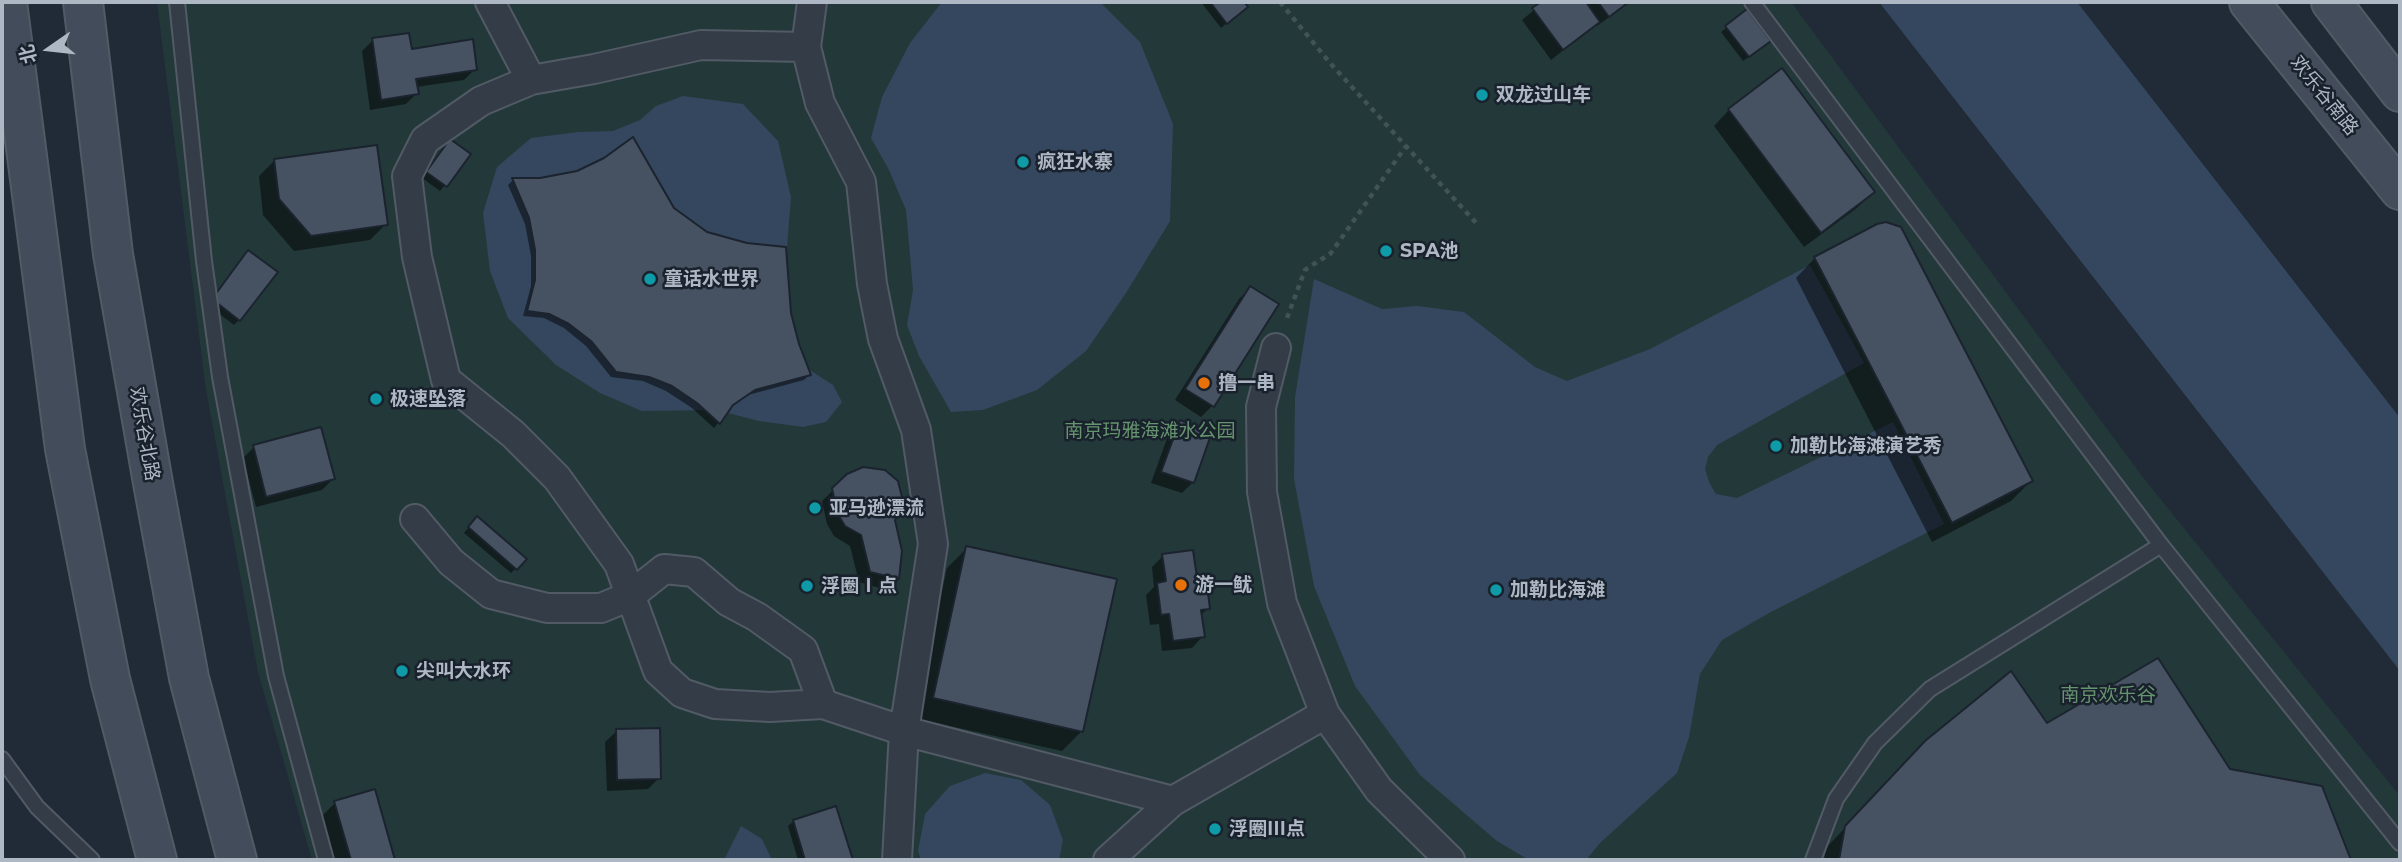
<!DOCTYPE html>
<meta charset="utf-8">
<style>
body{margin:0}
#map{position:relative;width:2402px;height:862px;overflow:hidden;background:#202b37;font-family:Montserrat,"Noto Sans SC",sans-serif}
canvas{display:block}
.frame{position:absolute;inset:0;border:4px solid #aeb7c4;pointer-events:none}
.north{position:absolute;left:14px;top:14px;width:70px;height:70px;-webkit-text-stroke:5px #19222c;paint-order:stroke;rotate:256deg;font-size:19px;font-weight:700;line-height:28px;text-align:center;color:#aeb7c4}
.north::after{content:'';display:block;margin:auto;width:24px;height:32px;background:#aeb7c4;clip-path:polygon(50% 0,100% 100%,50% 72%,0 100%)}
</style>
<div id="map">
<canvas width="2402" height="862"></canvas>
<div class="frame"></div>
<div class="north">北</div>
</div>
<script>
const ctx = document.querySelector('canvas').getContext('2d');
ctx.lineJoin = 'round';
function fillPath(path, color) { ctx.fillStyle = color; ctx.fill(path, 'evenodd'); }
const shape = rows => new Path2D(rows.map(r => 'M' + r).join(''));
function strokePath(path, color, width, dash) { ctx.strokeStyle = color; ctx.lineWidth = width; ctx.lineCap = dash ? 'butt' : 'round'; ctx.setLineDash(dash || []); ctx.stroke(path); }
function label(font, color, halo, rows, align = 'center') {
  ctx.font = font + ' Montserrat,"Noto Sans SC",sans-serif'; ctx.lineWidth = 5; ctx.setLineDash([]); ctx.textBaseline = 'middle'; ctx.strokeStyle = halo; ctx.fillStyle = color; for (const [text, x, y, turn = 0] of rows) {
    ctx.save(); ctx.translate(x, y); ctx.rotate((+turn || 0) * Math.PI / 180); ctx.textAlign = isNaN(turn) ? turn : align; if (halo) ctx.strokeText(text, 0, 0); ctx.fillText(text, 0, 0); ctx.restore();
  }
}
fillPath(shape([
 [157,2,1791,2,2142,476,2400,796,2400,860,312,860,258,672,206,390]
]), '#233839');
fillPath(shape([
 [942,2,1100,2,1140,42,1173,124,1170,221,1126,293,1086,351,1037,390,983,410,951,412,919,356,907,325,913,290,906,210,889,170,871,138,882,97,910,43],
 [1879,2,2077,2,2400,418,2400,671],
 [683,96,743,104,778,141,791,197,784,286,802,365,833,385,842,402,826,422,803,427,759,421,716,410,642,411,600,393,556,365,508,318,490,271,483,213,497,167,531,138,578,132,613,131,640,120,656,106],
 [1810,265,1864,363,1717,445,1708,457,1705,469,1710,484,1716,494,1737,498,1893,422,1944,524,1769,613,1722,640,1700,674,1689,737,1677,773,1600,843,1586,860,1529,860,1497,841,1420,775,1355,686,1314,586,1294,479,1295,397,1314,279,1382,309,1417,306,1464,312,1535,367,1567,381,1650,349],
 [985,773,1021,780,1050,805,1063,840,1059,860,921,860,918,851,925,814,950,786],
 [741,826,762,839,772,860,724,860]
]), '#34475e');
fillPath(shape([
 [1201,2,1242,2,1246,7,1221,28],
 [1544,2,1630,2,1597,26,1596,24,1551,60,1522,20],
 [1747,12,1764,46,1743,61,1721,32],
 [373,40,411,51,475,69,464,80,416,87,417,93,406,104,370,110,362,51],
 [1729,110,1873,192,1857,208,1804,247,1714,126],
 [445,146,469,155,440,191,422,178],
 [275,160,386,224,370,240,294,251,263,215,259,176],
 [513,180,673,209,789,313,797,344,809,375,804,380,748,395,730,408,714,428,692,408,666,391,643,381,611,377,586,346,564,328,544,318,523,316,531,286,531,256,525,224,508,185],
 [243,258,239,320,234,325,208,305],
 [1815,258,2031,481,2011,501,1932,542,1796,278],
 [1250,288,1277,305,1212,406,1201,417,1175,400,1239,299],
 [1180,422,1193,482,1182,493,1151,483,1169,433],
 [254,447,333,479,322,490,256,507,243,458],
 [848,476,893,520,900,551,897,579,886,590,859,582,850,546,834,536,827,524,822,501],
 [472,523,516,568,511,573,464,533],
 [967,548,1082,731,1062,751,914,718,947,568],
 [1163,556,1195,579,1208,608,1200,616,1203,636,1192,648,1162,651,1159,624,1150,625,1146,595,1154,587,1152,567],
 [2046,725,2229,770,2320,787,2349,860,1824,860,1826,848,1905,764],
 [617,731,659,778,648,789,607,791,605,742],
 [374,791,394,860,331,860,319,819,335,803],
 [835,808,851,860,798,860,788,826,794,821]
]), '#0007');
const building = shape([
 [1210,2,1244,2,1248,7,1227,24,1210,2],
 [1541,2,1586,2,1600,22,1563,50,1532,8,1541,2],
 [1598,2,1629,2,1609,17,1598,2],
 [1747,9,1771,41,1749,57,1725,26,1747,9],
 [409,33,412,49,473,39,477,70,416,79,419,94,381,100,372,38,409,33],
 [1782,68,1875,192,1821,233,1728,109,1782,68],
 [633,137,674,208,707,232,747,243,786,247,791,313,799,344,811,375,755,390,733,405,720,424,697,403,672,386,649,377,616,372,591,341,569,324,549,314,527,311,535,280,535,250,529,218,512,178,540,178,577,171,604,158,633,137],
 [450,139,471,154,447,187,426,172,450,139],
 [377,145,388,225,311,236,279,199,274,159,377,145],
 [1886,222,1901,227,2033,481,1952,523,1814,257,1877,224,1886,222],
 [248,250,278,272,240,321,212,299,248,250],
 [1250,286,1279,304,1214,407,1185,389,1250,286],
 [1180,420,1212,432,1194,483,1161,472,1180,420],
 [321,427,335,479,266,497,253,445,321,427],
 [863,467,885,470,898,481,904,505,895,520,902,551,899,579,870,572,861,535,845,526,837,513,832,488,847,474,863,467],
 [477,516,527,559,517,570,468,527,477,516],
 [966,546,1117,579,1083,732,933,698,966,546],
 [1193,550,1197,577,1206,577,1210,609,1201,610,1205,637,1173,641,1169,614,1161,615,1157,583,1166,581,1162,554,1193,550],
 [2158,658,2230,769,2322,786,2351,860,1839,860,1845,826,1925,741,2011,671,2047,723,2158,658],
 [660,728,661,779,617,780,616,729,660,728],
 [375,789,395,860,351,860,334,801,375,789],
 [836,806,853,860,805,860,793,820,836,806]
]);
fillPath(building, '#465261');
strokePath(building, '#1b232e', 2);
const lane = shape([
 [177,2,204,261,220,377,276,676,326,860],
 [1752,2,2161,545,2400,843],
 [2,759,37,807,92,860],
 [1813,860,1836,799,1875,743,1930,689,2161,545]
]);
const street = shape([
 [490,2,531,80],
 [812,2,806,47,820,103,861,182,872,284,883,339,916,430,933,544,904,731,897,860],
 [806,47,701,45,594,69,531,80,481,101,425,140,407,176,417,257,446,380,513,434,557,478,619,564,658,671,682,693,715,704,770,707,823,704,904,731,1173,801],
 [1276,348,1261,407,1262,492,1282,603,1325,714,1379,790,1450,860],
 [415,519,451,562,491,594,547,608,601,608,630,596,664,569,694,572,729,602,757,617,803,650,823,704],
 [1108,860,1173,801,1325,714]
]);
const secondary = shape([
 [7,2,65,449,110,679,157,860],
 [83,2,113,254,153,483,189,678,237,860],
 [2249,2,2400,190],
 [2331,2,2400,92]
]);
strokePath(lane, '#515a65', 18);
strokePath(street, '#515a65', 32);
strokePath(secondary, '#515a65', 42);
strokePath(shape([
 [1280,2,1330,63,1478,225],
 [1287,318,1305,270,1331,253,1406,146]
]), '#405355', 4.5, [5, 5]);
strokePath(lane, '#343c47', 14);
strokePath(street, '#343c47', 28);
strokePath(secondary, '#424c5a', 38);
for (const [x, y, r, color] of [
 [1482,95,7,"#0f9aa8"],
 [1023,162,7,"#0f9aa8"],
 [1386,251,7,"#0f9aa8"],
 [650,279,7,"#0f9aa8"],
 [1204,383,7,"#e8710a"],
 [376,399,7,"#0f9aa8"],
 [1776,446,7,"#0f9aa8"],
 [815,508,7,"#0f9aa8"],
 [1181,585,7,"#e8710a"],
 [807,586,7,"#0f9aa8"],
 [1496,590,7,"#0f9aa8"],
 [402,671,7,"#0f9aa8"],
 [1215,829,7,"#0f9aa8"]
]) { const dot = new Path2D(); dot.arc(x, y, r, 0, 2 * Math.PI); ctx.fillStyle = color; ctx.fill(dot); strokePath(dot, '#19222c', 2.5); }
label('bold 19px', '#aeb7c4', '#19222c', [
 ["双龙过山车",1496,95],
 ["疯狂水寨",1037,162],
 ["SPA池",1400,251],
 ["童话水世界",664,279],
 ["撸一串",1218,383],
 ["极速坠落",390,399],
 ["加勒比海滩演艺秀",1790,446],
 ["亚马逊漂流",829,508],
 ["游一鱿",1195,585],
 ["浮圈Ⅰ点",821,586],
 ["加勒比海滩",1510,590],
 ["尖叫大水环",416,671],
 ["浮圈Ⅲ点",1229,829]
], 'left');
label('19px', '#aeb7c4', '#19222c', [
 ["欢乐谷南路",2324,96,51],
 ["欢乐谷北路",144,434,80]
]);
label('19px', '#66946f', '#19222c', [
 ["南京玛雅海滩水公园",1150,431],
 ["南京欢乐谷",2108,695]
]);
</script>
